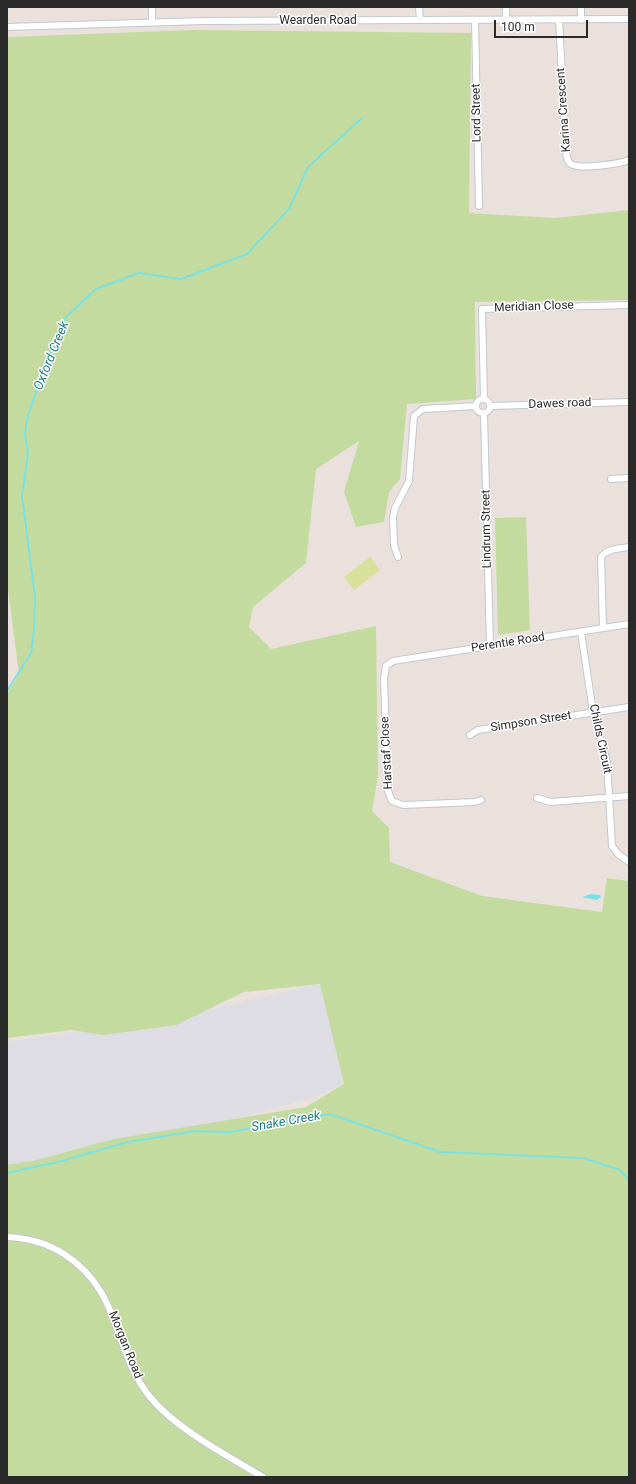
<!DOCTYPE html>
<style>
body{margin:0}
#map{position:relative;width:636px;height:1484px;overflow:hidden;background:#eae1dd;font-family:Roboto,sans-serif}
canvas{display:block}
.frame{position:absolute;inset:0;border:8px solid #2a2a2a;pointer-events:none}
.scale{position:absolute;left:494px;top:20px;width:94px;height:18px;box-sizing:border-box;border:2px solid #2a2a2a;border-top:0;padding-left:5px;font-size:12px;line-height:14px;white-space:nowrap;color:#2a2a2a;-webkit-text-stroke:3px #fff;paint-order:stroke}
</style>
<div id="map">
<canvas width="636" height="1484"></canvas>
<div class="frame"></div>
<div class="scale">100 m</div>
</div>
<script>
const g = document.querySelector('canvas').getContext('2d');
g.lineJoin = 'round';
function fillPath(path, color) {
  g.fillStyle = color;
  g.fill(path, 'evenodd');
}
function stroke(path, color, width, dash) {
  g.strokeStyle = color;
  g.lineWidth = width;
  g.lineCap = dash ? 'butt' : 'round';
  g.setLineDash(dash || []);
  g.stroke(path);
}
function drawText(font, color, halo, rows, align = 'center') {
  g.font = font + ' Roboto,sans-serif';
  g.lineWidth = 3;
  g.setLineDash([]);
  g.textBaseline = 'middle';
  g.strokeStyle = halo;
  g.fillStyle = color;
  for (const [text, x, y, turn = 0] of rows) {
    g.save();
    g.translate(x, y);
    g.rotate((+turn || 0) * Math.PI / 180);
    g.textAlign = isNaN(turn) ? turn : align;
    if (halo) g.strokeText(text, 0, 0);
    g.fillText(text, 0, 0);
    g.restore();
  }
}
const industrial = new Path2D(`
 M322,983L329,1004L343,1084L316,1097L142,1143L7,1174V1042L178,1017Z`);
const green = new Path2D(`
 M193,30L471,33L469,213L555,218L629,210V300L475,302L476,399L407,404L400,479L389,492L384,522L356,527L344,492L359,441L316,469L306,563L253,607L249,627L271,649L376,626L378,776L372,811L389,828L390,862L482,896L602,912L607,878L629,881V1477H7V1165L33,1161L114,1139L306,1107L344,1084L320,984L244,992L176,1025L103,1035L72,1030L7,1038V694L19,674L7,582V37Z
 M526,517L530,630L498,635L495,518Z`);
const pitch = new Path2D(`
 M370,557L380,570L354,590L344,577Z`);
const water = new Path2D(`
 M591,894L600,895L601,897L597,900L582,897Z`);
const stream = new Path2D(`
 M7,691L31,653L34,630L35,597L22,496L28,453L25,434L27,419L41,377L66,317L96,289L139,273L181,279L247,254L289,209L308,167L361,119
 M7,1173L58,1162L128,1142L195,1131L229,1132L330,1114L440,1152L583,1158L620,1170L629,1180`);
const street = new Path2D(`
 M152,7V22
 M419,7L420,20
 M506,7V20
 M581,7V20
 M475,20L479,206
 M559,20L566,149C566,155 567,163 573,165C583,169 620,164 629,160
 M7,27L204,21L629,19
 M476 406a7 7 0 1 1 14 0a7 7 0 1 1-14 0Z
 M484,399L482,309L629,305
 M491,406L629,402
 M484,414L490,645
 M611,479L629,478
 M398,557L394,545L393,517L395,508L409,481L414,416L423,409L476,406
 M603,628L601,557C608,548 619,549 629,547
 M581,632L593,712L607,762L612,846L618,854L629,862
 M470,735L478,730L629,707
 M537,798L551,802L629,796
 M481,800L475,802L403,805L392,801L388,791L384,679L386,666L393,661L629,624
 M7,1237C28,1238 47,1243 64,1254C123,1292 112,1350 150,1397C176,1429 228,1456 263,1477`);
const streetNames = [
 ["Wearden Road",318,21],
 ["Karina Crescent",564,110,-94],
 ["Lord Street",477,113,-91],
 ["Meridian Close",534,307,-2],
 ["Dawes road",560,404,-2],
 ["Lindrum Street",487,529,-91],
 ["Perentie Road",508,643,-9],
 ["Simpson Street",531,722,-9],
 ["Childs Circuit",600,739,78],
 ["Harstaf Close",387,753,-93],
 ["Morgan Road",125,1345,68]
];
const waterNames = [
 ["Oxford Creek",52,356,-68],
 ["Snake Creek",286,1122,-10]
];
fillPath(industrial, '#dddde3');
fillPath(green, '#c4db9f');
fillPath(pitch, '#d7e19c');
fillPath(water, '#7be1e0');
stroke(stream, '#7be1e0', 2);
stroke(street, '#c1c8cf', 8);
stroke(street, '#fff', 6);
drawText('12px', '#2a2a2a', '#fff', streetNames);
drawText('italic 13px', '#1b7e86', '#fff', waterNames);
</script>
